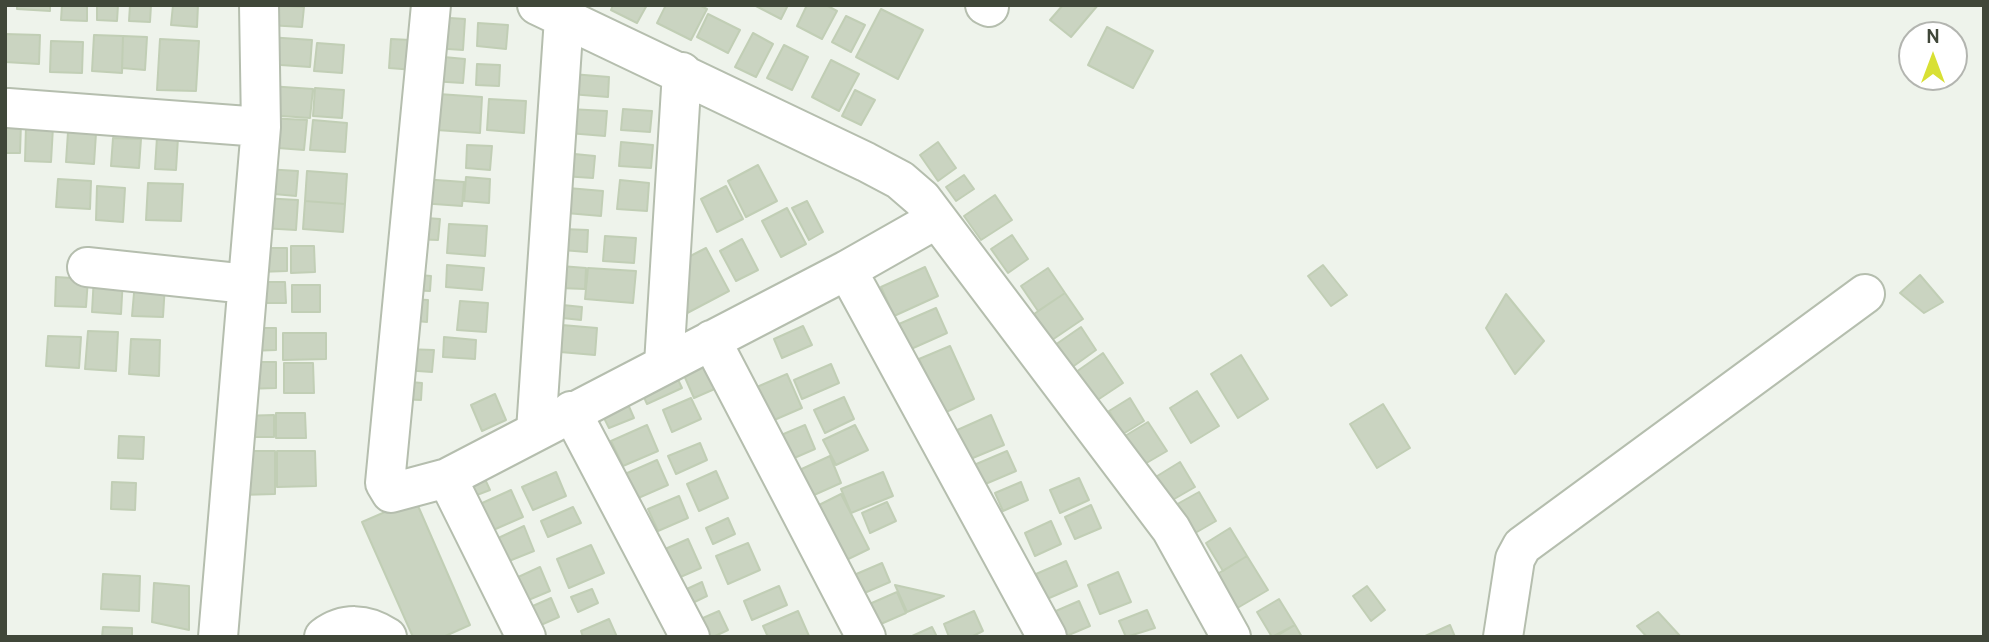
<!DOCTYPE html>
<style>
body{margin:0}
#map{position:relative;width:1989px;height:642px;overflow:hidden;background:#eef3eb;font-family:Cabin,sans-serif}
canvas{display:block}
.frame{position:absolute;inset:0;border:7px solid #404739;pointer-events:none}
.north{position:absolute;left:1898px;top:21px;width:70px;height:70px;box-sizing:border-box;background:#fff;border:2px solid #b3b5b0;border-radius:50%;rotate:0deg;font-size:19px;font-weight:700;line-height:28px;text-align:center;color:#404739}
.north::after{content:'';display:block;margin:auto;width:24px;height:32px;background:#d8e034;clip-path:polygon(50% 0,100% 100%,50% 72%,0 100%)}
</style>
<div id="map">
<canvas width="1989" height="642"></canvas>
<div class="frame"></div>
<div class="north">N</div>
</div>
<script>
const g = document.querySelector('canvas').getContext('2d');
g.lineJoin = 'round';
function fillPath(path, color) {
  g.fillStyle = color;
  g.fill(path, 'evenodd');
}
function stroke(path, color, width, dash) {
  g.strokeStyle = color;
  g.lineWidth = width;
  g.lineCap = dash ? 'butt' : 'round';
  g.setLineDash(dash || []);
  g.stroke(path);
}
const building = new Path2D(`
 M17,5H50V11L17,9Z
 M62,5H87V21L61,20Z
 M97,5H118L117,21L97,20Z
 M130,5H151L150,22L129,21Z
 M173,5H198L197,27L171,25Z
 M269,5L304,7L302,27L268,25Z
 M613,5H647L637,23L611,10Z
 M666,5H699L707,9L691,40L657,23Z
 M754,5H788L781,19Z
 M807,5H826L837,11L822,39L797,26Z
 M1063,5H1098L1071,37L1050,20Z
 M881,9L923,30L898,79L856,57Z
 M708,14L740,30L728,53L697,37Z
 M846,16L865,25L851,52L832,42Z
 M435,17L465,19L463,50L433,48Z
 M478,23L508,25L506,49L477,46Z
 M1107,27L1153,51L1133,88L1088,65Z
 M753,33L773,44L756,77L735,67Z
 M5,34L40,35L39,64L5,62Z
 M94,35L123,36L122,73L92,71Z
 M123,36L147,37L145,70L122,68Z
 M268,37L312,40L310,67L266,64Z
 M160,39L199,41L196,91L157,90Z
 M391,39L430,41L428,71L389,68Z
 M51,41L83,42L82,73L50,72Z
 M317,43L344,45L342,73L314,71Z
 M784,45L808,57L792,90L767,78Z
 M433,56L465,59L463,83L431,81Z
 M831,60L859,74L839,111L812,97Z
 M477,64L500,65L499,86L476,85Z
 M572,74L609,77L608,97L570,94Z
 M269,86L313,89L310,118L267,115Z
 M315,88L344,90L342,118L313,116Z
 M855,90L875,100L861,125L842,116Z
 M424,93L482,97L480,133L422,129Z
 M489,99L526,101L524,133L487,130Z
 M569,109L607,111L605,136L568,133Z
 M623,109L652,111L650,132L621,130Z
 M267,118L307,120L304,150L265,147Z
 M313,120L347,123L345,152L310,150Z
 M5,122L21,123L20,153H5Z
 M26,126L53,127L51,162L25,161Z
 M68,132L96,133L94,164L66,162Z
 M157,137L178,138L176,170L155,169Z
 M113,138L141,139L139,168L111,166Z
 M621,142L653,145L651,168L619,166Z
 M938,142L956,168L938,181L920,155Z
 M467,145L492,146L490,170L466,168Z
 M564,153L595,156L593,178L562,176Z
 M758,165L777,201L746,217L728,181Z
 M264,169L298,171L296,196L263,193Z
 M307,171L347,174L345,204L305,201Z
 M964,175L974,189L956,201L946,187Z
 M466,177L490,179L489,203L464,201Z
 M58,179L91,181L90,209L56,207Z
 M422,179L464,182L462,206L420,203Z
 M620,180L649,183L647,211L617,209Z
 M148,183L183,184L181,221L146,220Z
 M97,186L125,188L123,222L96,220Z
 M726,186L743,219L717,232L701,199Z
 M568,188L603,191L601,216L566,213Z
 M995,195L1012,220L981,240L964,216Z
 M262,198L298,200L296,230L261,228Z
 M305,201L345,204L343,232L303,229Z
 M807,201L823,232L809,240L792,208Z
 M787,208L806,244L781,257L762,221Z
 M413,217L440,219L438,240L411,239Z
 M449,224L487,226L485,256L447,253Z
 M563,229L588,230L587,252L562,250Z
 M1012,235L1028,259L1008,273L991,249Z
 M605,236L636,238L634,263L603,261Z
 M742,239L758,270L736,281L720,251Z
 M291,246H314L315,272L291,273Z
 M257,248H287V271L257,272Z
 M706,248L729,291L674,320L673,265Z
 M447,265L484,268L482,290L446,287Z
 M1323,265L1347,295L1331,306L1308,276Z
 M561,266L586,268L585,289L559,288Z
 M925,267L938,296L894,316L881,287Z
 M588,268L636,271L633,303L585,299Z
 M1048,268L1065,293L1038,311L1021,286Z
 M409,274L431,276L430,291L408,290Z
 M1920,275L1943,302L1924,313L1900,293Z
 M94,276L123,278L121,314L92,312Z
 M56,277L88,279L86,307L55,306Z
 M135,282L165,284L163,317L132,316Z
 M255,282H285L286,303H255Z
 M292,285H320V312H292Z
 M1065,293L1083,319L1052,340L1034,314Z
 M1506,294L1544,341L1515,374L1486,328Z
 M409,299L428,300L427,322L407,320Z
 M460,301L488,303L486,332L457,330Z
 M563,305L582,307L581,320L562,318Z
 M936,308L947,333L911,349L899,324Z
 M562,325L597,328L595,355L560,352Z
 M803,326L812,345L782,358L774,339Z
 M1081,327L1096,350L1071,368L1055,345Z
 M247,328H276V350L248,351Z
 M88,331L118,332L116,371L85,369Z
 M283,333H326V359L283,360Z
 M48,336L81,337L79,368L46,366Z
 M444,337L476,340L475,359L443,357Z
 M131,339L160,340L159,376L129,374Z
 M950,346L974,399L944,413L919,359Z
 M404,349L434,350L432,372L403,370Z
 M1103,353L1123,383L1096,401L1076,372Z
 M1241,355L1268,399L1238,418L1211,374Z
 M716,360L726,384L694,398L683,373Z
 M243,362H276V388L243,389Z
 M284,363H313L314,393H284Z
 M831,364L839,383L802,399L794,380Z
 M673,369L682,388L647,404L638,384Z
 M787,374L802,408L758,427L743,393Z
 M398,381L422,383L421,400L396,399Z
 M1197,391L1219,426L1191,443L1170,408Z
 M623,393L634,418L609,428L597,404Z
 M495,394L506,420L482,431L471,405Z
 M844,397L854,419L825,433L814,410Z
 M691,398L701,419L672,432L663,410Z
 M1130,398L1144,421L1123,434L1109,411Z
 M1383,404L1410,448L1377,468L1350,424Z
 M276,413H305L306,438H276Z
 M274,415V437H240V416Z
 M991,415L1004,445L968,460L955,431Z
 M1148,422L1167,451L1143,465L1125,436Z
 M647,425L658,451L623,466L611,441Z
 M805,425L815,449L785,462L774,438Z
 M855,425L868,450L836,465L823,440Z
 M119,436L144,437L143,459L118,458Z
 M700,443L707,460L676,474L668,456Z
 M239,451H275V494L240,495Z
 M277,451H315L316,486L277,487Z
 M1007,451L1016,471L983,485L974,465Z
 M830,456L841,483L805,499L793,473Z
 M657,460L668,485L636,499L625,474Z
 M1180,462L1195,487L1169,502L1154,478Z
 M716,471L728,498L699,511L687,484Z
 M556,472L566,496L533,510L522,487Z
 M883,472L893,496L851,513L841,489Z
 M484,477L490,490L469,498L463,485Z
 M1079,478L1089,500L1060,513L1050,490Z
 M112,482L136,483L135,510L111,509Z
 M1021,482L1028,500L1003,511L995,493Z
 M511,490L523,517L491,531L480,504Z
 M1199,492L1216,521L1190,536L1172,507Z
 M841,494L869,549L834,566L807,511Z
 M679,496L688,518L658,531L648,509Z
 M415,499L470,625L443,637H413L362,522Z
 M887,502L896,521L870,533L862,513Z
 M1091,505L1101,528L1075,539L1065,517Z
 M573,507L581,523L548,537L541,521Z
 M728,518L735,534L713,544L706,528Z
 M1051,521L1061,544L1035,556L1025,533Z
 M524,526L534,551L504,563L494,540Z
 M1230,528L1247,556L1223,571L1206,543Z
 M688,539L701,568L669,582L656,553Z
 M748,543L760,570L728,584L716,556Z
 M591,545L604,573L569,588L557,559Z
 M1247,556L1268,590L1234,610L1214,576Z
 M1066,561L1077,586L1047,599L1036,574Z
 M882,563L890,582L855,597L847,578Z
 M540,567L550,591L526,601L516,578Z
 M1118,572L1131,602L1100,614L1088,585Z
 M103,574L140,576L139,611L101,609Z
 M702,582L707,596L682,608L676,594Z
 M154,583L189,586V630L152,622Z
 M895,585L944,596L907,612Z
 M779,586L787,605L752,620L744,601Z
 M1367,586L1385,610L1371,621L1353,596Z
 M592,589L598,603L578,612L571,597Z
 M897,592L906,613L867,630L858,609Z
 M551,598L559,617L534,628L526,609Z
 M1279,599L1295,625L1272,637L1257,612Z
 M1079,601L1090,626L1064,637L1042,617Z
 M1147,610L1155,628L1126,637L1119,621Z
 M719,611L728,630L713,637H703L696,621Z
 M798,611L809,636L768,637L763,626Z
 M974,611L983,631L971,637H949L944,624Z
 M1658,612L1681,637H1647L1637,626Z
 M609,619L617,637H583L581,631Z
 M1295,625L1302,637H1275Z
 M1450,625L1455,637H1423Z
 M103,627L132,628V637H102Z
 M932,627L937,637H910Z`);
const minor = new Path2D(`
 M431,5L385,483L391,493L447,478L847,270L935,220
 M537,5L866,162L900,180L922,199L1171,529L1231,637
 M985,5L989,7
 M8,108L261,127
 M87,267L247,284
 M847,270L1047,637
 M711,340L866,637
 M664,364L682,72
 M571,411L690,637
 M536,431L564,18
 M447,478L526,637
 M218,637L261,127L259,5
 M324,637C344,622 366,623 387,637
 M1503,637L1515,559L1522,546L1865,294`);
fillPath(building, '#cad4c1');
stroke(building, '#c1ceb5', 2);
stroke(minor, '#b5beae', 42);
stroke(minor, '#fff', 38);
</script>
